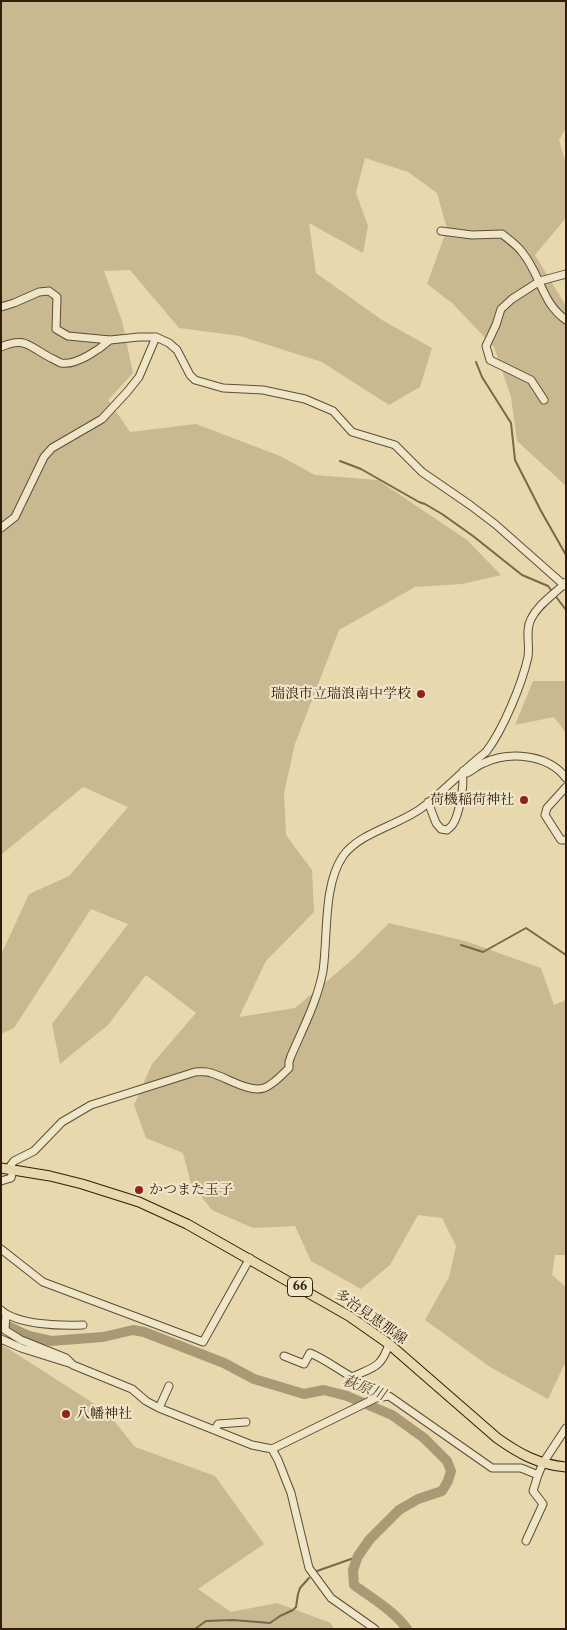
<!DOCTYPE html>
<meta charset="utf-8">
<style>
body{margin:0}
#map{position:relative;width:567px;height:1630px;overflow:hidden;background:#e7d9ad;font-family:"Libre Caslon Text",serif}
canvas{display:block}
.frame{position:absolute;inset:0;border:2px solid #331d08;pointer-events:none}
</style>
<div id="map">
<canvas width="567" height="1630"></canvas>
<div class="frame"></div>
</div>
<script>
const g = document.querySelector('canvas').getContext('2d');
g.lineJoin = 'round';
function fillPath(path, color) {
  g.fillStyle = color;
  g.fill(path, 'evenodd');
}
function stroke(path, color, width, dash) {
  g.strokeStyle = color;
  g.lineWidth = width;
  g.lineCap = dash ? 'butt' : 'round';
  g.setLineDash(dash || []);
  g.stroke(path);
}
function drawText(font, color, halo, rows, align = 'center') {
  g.font = font + ' "Libre Caslon Text","Noto Serif JP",serif';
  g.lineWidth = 4.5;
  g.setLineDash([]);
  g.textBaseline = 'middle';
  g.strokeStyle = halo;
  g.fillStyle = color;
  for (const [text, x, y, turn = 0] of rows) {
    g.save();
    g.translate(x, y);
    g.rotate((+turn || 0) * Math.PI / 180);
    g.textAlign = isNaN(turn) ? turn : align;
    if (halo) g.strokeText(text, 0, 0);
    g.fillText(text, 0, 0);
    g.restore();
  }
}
const green = new Path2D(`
 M1,1H566V128L559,140L566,164L565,219L535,255L566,306V486L517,441L511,397L494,347L452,303L427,284L447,229L437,193L408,172L365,158L356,193L368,226L363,253L309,223L316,273L382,320L432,348L420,387L389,405L322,362L240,336L179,328L130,270L104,271L122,321L133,373L108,400L130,432L196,424L280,456L315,475L378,480L467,540L501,575L462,584L415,587L339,630L295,744L284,793L286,835L312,870L314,912L266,961L239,1017L295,1008L353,959L389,923L465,941L541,968L554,1005L566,1000V1255H555L552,1275L566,1287V1361L548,1399L490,1367L425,1320L449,1277L456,1246L442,1218L418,1215L390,1265L361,1289L311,1261L295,1226L253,1228L212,1210L191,1184L183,1153L146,1138L134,1105L152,1064L196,1013L146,975L108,1025L60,1064L52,1024L128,924L91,909L14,1028L1,1034V955L29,894L69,876L128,807L83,787L1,855Z
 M533,681H566V733L554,717L515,725Z
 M1,1344L107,1412L135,1447L215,1476L264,1544L198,1589L231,1612L277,1603L331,1623L334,1629H1Z`);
const stream = new Path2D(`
 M476,362L482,377L511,423L515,460L541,511L566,555
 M340,461L361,469L419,502L425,504L442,514L473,536L522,575L548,586L566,610
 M461,945L483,952L526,928L566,955
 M317,1571L354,1558L357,1560
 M195,1629L206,1621L233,1620L270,1623L280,1616L293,1610L296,1607L298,1594L300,1588L309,1578`);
const river = new Path2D(`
 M1,1323L29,1336L51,1341L103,1337L133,1330L144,1332L224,1363L254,1379L304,1394L324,1390L347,1396L392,1415L424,1438L447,1461L451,1471L448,1481L442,1491L418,1499L399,1510L370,1539L358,1556L353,1570L354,1585C372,1598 394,1611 407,1629`);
const minor = new Path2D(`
 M441,231L472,235L502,234C508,239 517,245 522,252C541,275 541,302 566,320
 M1,307L14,303L39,292L49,291L57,297L56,329L68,336L110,340L139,337H156L169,343L177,350L190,375L195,380L223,388L263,390L305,399L333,411L352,432L395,445L422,472L470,505L495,524L565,586
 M1,347C26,336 29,347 51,358C54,359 58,362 61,363C76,366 100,349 110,340
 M544,400L531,380L490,360L486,346L496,325L501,309L512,299L540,281L566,274
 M1,528L15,517L44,457L52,448L102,419L127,392L139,377L156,337
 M463,771L467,773C473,770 478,765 484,763C509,751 548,754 566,778
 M566,787L547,808L545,815L561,840H566
 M428,802L436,823L441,829L447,830C448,829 452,826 453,824C459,815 465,783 462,773
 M9,1169L11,1165L14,1161L34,1151L62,1122L91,1105L195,1072C201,1072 206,1071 211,1073C226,1077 249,1093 264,1088C273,1085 282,1075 289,1068V1062L291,1056C303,1028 317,1002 323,971C328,936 323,885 343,856C360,832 400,825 423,807C445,790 464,769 486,752C503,730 522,684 528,657C530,644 525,630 531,619C538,604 555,594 566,582
 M1,1181L11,1178L13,1170
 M1,1249L43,1282L203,1342L250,1258
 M1,1310C18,1325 61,1326 83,1325
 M6,1314L5,1330L21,1340L66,1358L73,1365L132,1389L146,1401L159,1408L252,1445L272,1449L376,1398L389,1396L492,1468H521L538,1475L543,1463L566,1428
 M1,1339L21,1348L72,1364
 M284,1356L304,1364L310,1353C325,1359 337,1369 352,1377C374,1367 381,1368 389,1344
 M159,1408L169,1386
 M215,1430L218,1424L246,1422
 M272,1449L278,1460L291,1493L309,1568L331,1598L375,1629
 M526,1541L543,1504L533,1491L538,1475`);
const major = new Path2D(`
 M1,1168L50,1176L82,1184L139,1202L187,1224L349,1316L389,1344L497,1438C518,1453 539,1465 566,1467`);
const markers = [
 [421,694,5,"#8f2418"],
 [524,800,5,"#8f2418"],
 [139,1190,5,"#8f2418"],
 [66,1414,5,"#8f2418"]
];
const shields = [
 [300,1287,25]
];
const shieldNames = [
 ["66",300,1287]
];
const poiNames = [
 ["瑞浪市立瑞浪南中学校",411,694],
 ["荷機稲荷神社",514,800],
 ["かつまた玉子",149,1190,"left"],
 ["八幡神社",76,1414,"left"]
];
const streetNames = [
 ["多治見恵那線",371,1317,35]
];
const waterNames = [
 ["萩原川",364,1388,21]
];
fillPath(green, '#c8b991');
stroke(stream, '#7a6749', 2);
stroke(river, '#aa9975', 10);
stroke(minor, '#604c31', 9);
stroke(major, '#331d08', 11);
stroke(minor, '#efe6ca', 7);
stroke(major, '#e7d9ad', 9);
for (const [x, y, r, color] of markers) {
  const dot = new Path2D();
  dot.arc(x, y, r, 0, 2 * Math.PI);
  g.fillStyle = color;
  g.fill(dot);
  stroke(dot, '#efe6ca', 2);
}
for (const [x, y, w] of shields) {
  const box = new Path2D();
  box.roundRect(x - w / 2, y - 9.5, w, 19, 4);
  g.fillStyle = '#efe6ca';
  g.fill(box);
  stroke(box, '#331d08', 1);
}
drawText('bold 12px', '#331d08', null, shieldNames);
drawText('14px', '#331d08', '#efe6ca', poiNames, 'right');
drawText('14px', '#331d08', '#efe6ca', streetNames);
drawText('italic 15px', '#5d482e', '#efe6ca', waterNames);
</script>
